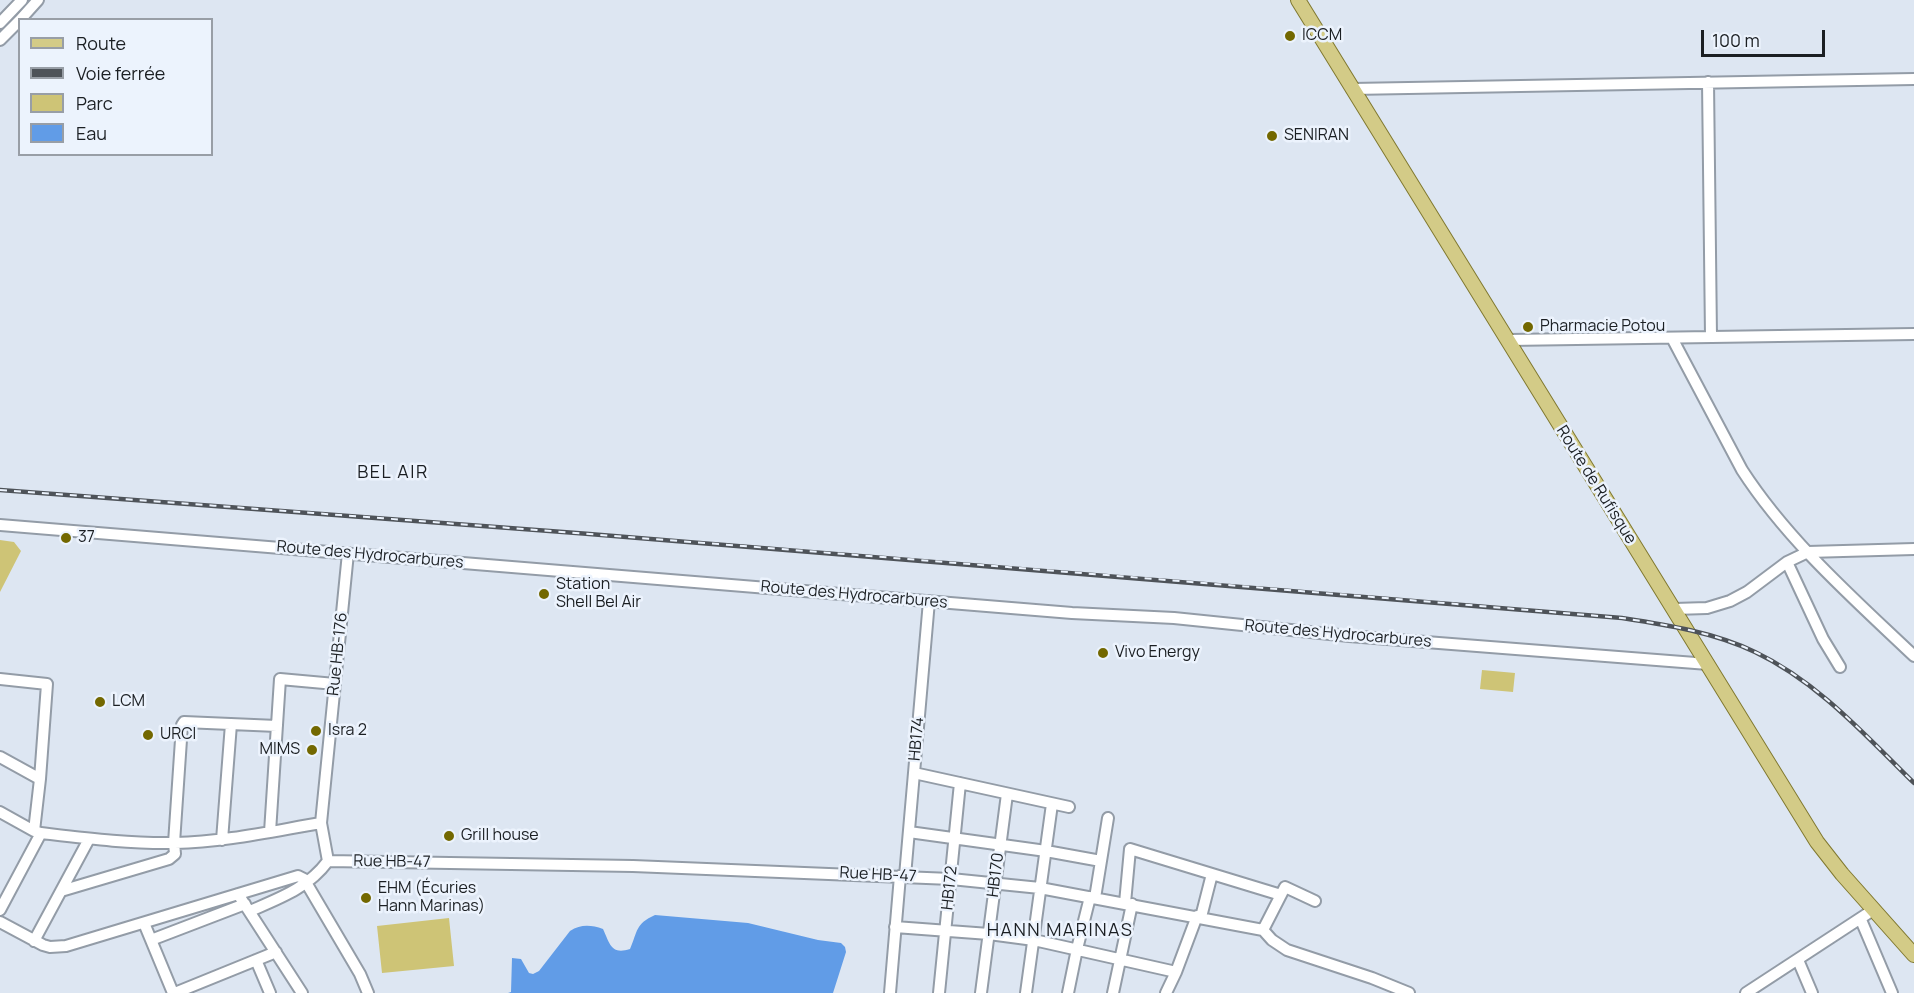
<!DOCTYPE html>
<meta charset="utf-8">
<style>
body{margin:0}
#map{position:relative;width:1914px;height:993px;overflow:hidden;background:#dde6f2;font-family:Manrope,sans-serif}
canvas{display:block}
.legend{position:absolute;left:18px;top:18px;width:195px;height:138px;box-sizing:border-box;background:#ecf3fd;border:2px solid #989ea6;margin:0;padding:8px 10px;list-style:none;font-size:18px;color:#1b1f23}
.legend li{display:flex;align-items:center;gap:12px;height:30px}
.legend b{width:30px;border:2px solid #989ea6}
.scale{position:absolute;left:1701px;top:30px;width:124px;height:27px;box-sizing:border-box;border:3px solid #1b1f23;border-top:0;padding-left:8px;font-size:18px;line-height:21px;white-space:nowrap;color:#1b1f23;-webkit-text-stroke:4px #ecf3fd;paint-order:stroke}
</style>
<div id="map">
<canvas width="1914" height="993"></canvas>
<ul class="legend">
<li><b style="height:8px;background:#d3cb87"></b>Route</li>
<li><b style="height:8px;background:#4e5359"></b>Voie ferrée</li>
<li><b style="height:16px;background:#cec476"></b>Parc</li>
<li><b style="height:16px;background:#619ce7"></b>Eau</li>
</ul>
<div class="scale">100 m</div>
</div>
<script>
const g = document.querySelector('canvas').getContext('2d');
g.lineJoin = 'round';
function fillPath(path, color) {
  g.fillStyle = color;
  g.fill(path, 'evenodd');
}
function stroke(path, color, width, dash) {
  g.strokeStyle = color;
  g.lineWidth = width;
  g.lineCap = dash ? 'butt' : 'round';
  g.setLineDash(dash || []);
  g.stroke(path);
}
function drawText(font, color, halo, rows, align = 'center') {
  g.font = font + ' Manrope,sans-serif';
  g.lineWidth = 5;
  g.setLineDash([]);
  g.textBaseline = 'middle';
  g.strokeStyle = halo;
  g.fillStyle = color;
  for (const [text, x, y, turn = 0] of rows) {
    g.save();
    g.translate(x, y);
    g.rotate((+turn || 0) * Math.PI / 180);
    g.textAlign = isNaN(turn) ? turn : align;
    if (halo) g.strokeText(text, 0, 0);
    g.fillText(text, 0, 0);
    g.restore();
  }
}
const green = new Path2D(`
 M0,540L14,542L21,551L0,592Z
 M1482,670L1515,673L1513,692L1480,689Z
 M449,918L454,966L382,973L377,926Z`);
const water = new Path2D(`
 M655,915L748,923L818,940L841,943L845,947L846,952L833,993H508L511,992L512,958L521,959L529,973L533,974L539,971L570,931C581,924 591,925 603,929C610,944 611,955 630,949C638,931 635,924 655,915Z`);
const minor = new Path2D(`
 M20,20L38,0
 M0,23L22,0
 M0,40L20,20
 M1708,82L1711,337
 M1352,89L1914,79
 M1672,338L1742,470C1788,541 1853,598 1914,656
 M1509,340L1914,334
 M0,525L1072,613L1174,618L1349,636L1708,664
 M1787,562L1823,639L1840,667
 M1674,609L1707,608L1730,601L1747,592L1787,562L1808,552L1914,549
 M0,679L47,684L40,779L34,831
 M0,757L40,779
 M914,773L1069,807
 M0,812L34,831L41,833C84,838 131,844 175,843C224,842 273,831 321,823
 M270,832L280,679L335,684
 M909,832L1046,851L1101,861
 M222,840L231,724
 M328,861L633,866L951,879L1040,888L1263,930L1272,940L1287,950L1372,978L1409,993
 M328,861L321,823L348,553
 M905,876L929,601
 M61,891L169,859L175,854L174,843L182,725L184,722L277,726
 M238,894L302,993
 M1095,898L1108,818
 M1125,903L1130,849L1281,895
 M0,910L41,833
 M250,911C280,898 308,888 328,861
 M1201,917L1212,874
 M1861,920L1892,993
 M0,922L43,945L50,947L66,946L298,876L304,879L360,974L368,993
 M144,923L173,993
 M895,927L989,934L1034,940L1176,972
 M1263,930L1285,887L1315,901
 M151,940L245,904
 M34,941L89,839
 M256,960L270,993
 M1798,960L1812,993
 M175,993L276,952
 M890,993L900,876
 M939,993L960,783
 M981,993L1007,794
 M1026,993L1052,804
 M1068,993L1077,949L1090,897
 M1113,993L1132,904
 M1166,993L1176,972L1197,916
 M1746,993L1873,910`);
const major = new Path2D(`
 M1298,0L1817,842L1842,874L1914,955`);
const rail = new Path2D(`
 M0,490C541,529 1081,572 1622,618C1667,625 1713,632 1755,652C1818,682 1865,735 1914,783`);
const markers = [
 [1290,36,6,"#736800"],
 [1272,136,6,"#736800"],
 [1528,327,6,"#736800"],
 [66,538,6,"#736800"],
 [544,594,6,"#736800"],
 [1103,653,6,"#736800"],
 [100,702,6,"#736800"],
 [316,731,6,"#736800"],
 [148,735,6,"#736800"],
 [312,750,6,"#736800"],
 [449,836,6,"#736800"],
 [366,898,6,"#736800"]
];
const poiNames = [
 ["ICCM",1302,36],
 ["SENIRAN",1284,136],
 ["Pharmacie Potou",1540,327],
 ["37",78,538],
 ["Station",556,585],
 ["Shell Bel Air",556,603],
 ["Vivo Energy",1115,653],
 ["LCM",112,702],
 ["Isra 2",328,731],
 ["URCI",160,735],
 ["MIMS",300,750,"right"],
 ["Grill house",461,836],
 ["EHM (Écuries",378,889],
 ["Hann Marinas)",378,907]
];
const streetNames = [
 ["Route de Rufisque",1596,485,58],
 ["Route des Hydrocarbures",370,555,5],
 ["Route des Hydrocarbures",854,595,5],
 ["Route des Hydrocarbures",1338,634,5],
 ["Rue HB-176",338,654,-84],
 ["HB174",917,739,-85],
 ["Rue HB-47",392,862,1],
 ["Rue HB-47",878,875,3],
 ["HB170",996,875,-83],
 ["HB172",950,888,-84]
];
const neighbourhoodNames = [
 ["BEL AIR",393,473],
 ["HANN MARINAS",1060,931]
];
fillPath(green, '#cec476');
fillPath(water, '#619ce7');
stroke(minor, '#939ca7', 14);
stroke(major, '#807930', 16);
stroke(minor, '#fff', 10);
stroke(major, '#d3cb87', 14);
stroke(rail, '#4e5359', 4.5);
stroke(rail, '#ecf3fd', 2, [7]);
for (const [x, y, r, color] of markers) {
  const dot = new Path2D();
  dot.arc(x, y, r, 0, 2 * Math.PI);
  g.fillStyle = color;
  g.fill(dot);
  stroke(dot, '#ecf3fd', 2);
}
drawText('16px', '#1b1f23', '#ecf3fd', poiNames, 'left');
drawText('16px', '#1b1f23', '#ecf3fd', streetNames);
g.letterSpacing = '1.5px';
drawText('18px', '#1b1f23', '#ecf3fd', neighbourhoodNames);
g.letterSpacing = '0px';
</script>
